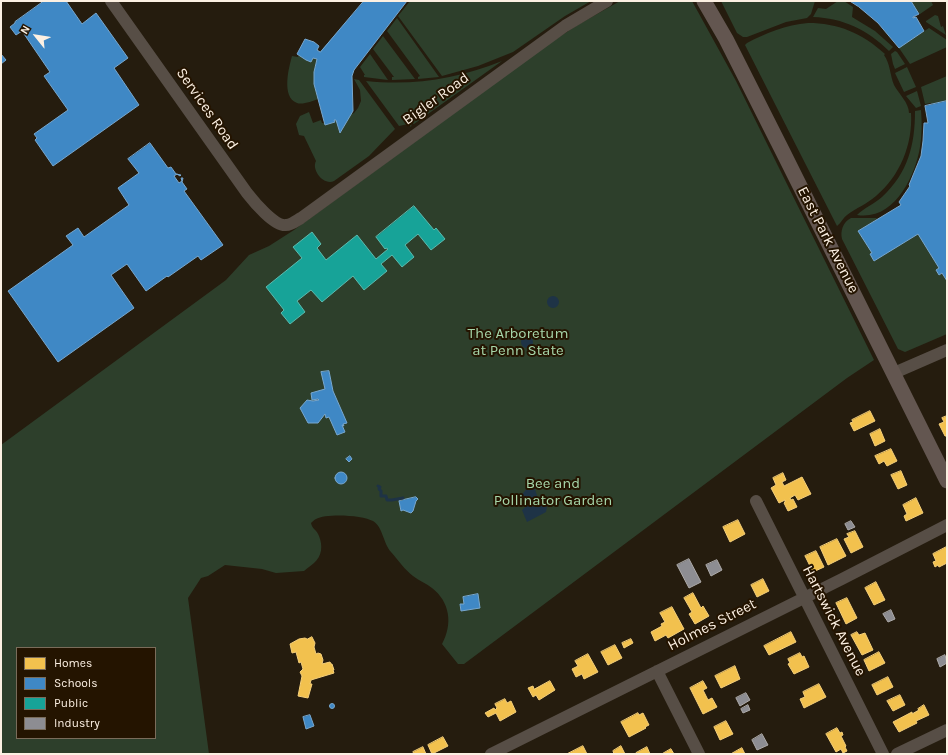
<!DOCTYPE html>
<style>
body{margin:0}
#map{position:relative;width:948px;height:755px;overflow:hidden;background:#251c0e;font-family:Karla,sans-serif}
canvas{display:block}
.frame{position:absolute;inset:0;border:2px solid #fcf0e2;pointer-events:none}
.legend{position:absolute;left:16px;top:647px;width:140px;height:92px;box-sizing:border-box;background:#241400;border:1px solid #7a6c5a;margin:0;padding:5px 7px;list-style:none;font-size:12px;color:#fcf0e2}
.legend li{display:flex;align-items:center;gap:8px;height:20px}
.legend b{width:20px;border:1px solid #7a6c5a}
.north{position:absolute;left:16px;top:16px;width:40px;height:40px;-webkit-text-stroke:3px #241400;paint-order:stroke;rotate:300deg;font-size:11px;font-weight:700;line-height:16px;text-align:center;color:#fcf0e2}
.north::after{content:'';display:block;margin:auto;width:14px;height:18px;background:#fcf0e2;clip-path:polygon(50% 0,100% 100%,50% 72%,0 100%)}
</style>
<div id="map">
<canvas width="948" height="755"></canvas>
<div class="frame"></div>
<ul class="legend">
<li><b style="height:11px;background:#f2c14e"></b>Homes</li>
<li><b style="height:11px;background:#3f88c5"></b>Schools</li>
<li><b style="height:11px;background:#17a398"></b>Public</li>
<li><b style="height:11px;background:#8d8d92"></b>Industry</li>
</ul>
<div class="north">N</div>
</div>
<script>
const g = document.querySelector('canvas').getContext('2d');
g.lineJoin = 'round';
function fillPath(path, color) {
  g.fillStyle = color;
  g.fill(path, 'evenodd');
}
function stroke(path, color, width, dash) {
  g.strokeStyle = color;
  g.lineWidth = width;
  g.lineCap = dash ? 'butt' : 'round';
  g.setLineDash(dash || []);
  g.stroke(path);
}
function drawText(font, color, halo, rows, align = 'center') {
  g.font = font + ' Karla,sans-serif';
  g.lineWidth = 4;
  g.setLineDash([]);
  g.textBaseline = 'middle';
  g.strokeStyle = halo;
  g.fillStyle = color;
  for (const [text, x, y, turn = 0] of rows) {
    g.save();
    g.translate(x, y);
    g.rotate((+turn || 0) * Math.PI / 180);
    g.textAlign = isNaN(turn) ? turn : align;
    if (halo) g.strokeText(text, 0, 0);
    g.fillText(text, 0, 0);
    g.restore();
  }
}
const green = new Path2D(`
 M410,1H591L565,16L513,52L478,66L442,76L398,16Z
 M620,1H692L736,81L874,360L847,378L464,664H458L442,644C453,624 450,602 432,588C426,583 419,581 413,576C405,570 398,560 391,552C383,543 383,527 373,521C363,515 326,513 316,519C314,520 313,521 311,523C312,529 317,530 319,536C323,546 322,556 314,563C311,566 307,568 304,571L276,573L262,569L225,565L208,576L201,578L188,598L209,754H1V445L226,280L249,255L269,246L294,230L550,43L576,26ZM17,648H155V738H17Z
 M721,1H815L811,14L807,18L786,22L747,37H743L737,33Z
 M838,1H844L853,7L852,17L875,31L893,47L889,51C868,30 843,18 813,17L818,8L826,9Z
 M911,1H931L933,5L920,14Z
 M935,15L938,16L941,27L943,26L946,35L926,22V21Z
 M397,18L439,77L418,79V77L420,76L387,31Z
 M808,23C838,23 862,33 885,54L884,55C890,63 890,75 894,85C899,94 909,103 909,113H911C913,144 900,176 876,196C867,204 856,208 847,215C843,218 841,223 837,226L745,45L747,43C766,33 786,25 808,23Z
 M929,28L947,40V47L910,64L899,48Z
 M383,36L415,79L392,80V77H394L373,49Z
 M895,51L897,52L905,64L895,69L893,64L891,54Z
 M370,54L388,80L364,77V75H365L360,67Z
 M299,55L306,60L311,62L313,58L317,59C312,74 314,85 318,99C312,101 303,105 297,103C281,97 289,67 292,56L298,57Z
 M502,61L414,124L412,123L411,127L408,124L399,126L366,81C413,86 458,79 502,61Z
 M907,67L916,87L904,92L895,73Z
 M947,76V101L931,104V103L925,104L921,87Z
 M354,79L359,80L395,129L369,156L334,181C324,186 311,170 316,161L304,136L299,135L296,124L300,116L309,112L313,123L321,120L322,123H324L325,125L334,122V120H336L340,133L351,114L354,113L358,108L361,101L360,90Z
 M917,91L921,106L916,108L906,96Z
 M921,110C922,122 922,135 920,147C915,177 894,221 857,215C864,208 874,204 882,197C908,173 915,145 915,111Z
 M851,218H876L877,219L858,231L872,253L870,254L874,261L918,234L939,268L936,270L939,275L942,273L947,281V334L905,352L898,349L842,239C840,231 843,222 851,218Z`);
const water = new Path2D(`
 M547 302a6 6 0 1 1 12 0a6 6 0 1 1-12 0Z
 M521 342a6 6 0 1 1 12 0a6 6 0 1 1-12 0Z
 M532,486L535,489L538,499L547,507L546,512L527,522L522,510L530,503L528,500L520,497L528,487Z`);
const homes = new Path2D(`
 M870,411L875,421L854,431L850,423L853,422L852,420Z
 M947,416V436H945L939,424L944,422L942,418Z
 M880,429L885,441L875,446L870,434Z
 M891,449L897,461L887,466L884,461L879,464L875,456Z
 M901,471L907,485L898,489L891,475Z
 M783,473L786,480L782,482L784,486L802,477L811,494L798,500L795,495L790,498L791,500L793,499L797,507L788,511L784,503L785,502V500L779,503L771,488L776,485L773,478Z
 M916,498L923,513L906,521L904,516L907,514L903,505Z
 M738,520L745,534L730,542L723,527Z
 M855,531L863,547L851,553L844,539L849,537L847,534Z
 M837,539L846,556L828,565L820,547Z
 M946,547H947V563L939,567L938,565L935,567L933,562L936,561L933,554Z
 M816,551L824,567L813,572L805,556Z
 M763,579L769,591L757,597L751,585Z
 M876,582L885,600L874,605L865,588Z
 M693,593L701,608L703,606L709,616L695,624L689,614L692,612L684,598Z
 M847,598L857,618L846,624L836,603Z
 M672,607L684,629L668,638L666,635L655,641L651,632L662,626L661,624L665,622L660,613Z
 M791,632L796,642L769,655L764,646Z
 M857,632L859,635L865,633L873,650L862,655L851,635Z
 M312,637L315,643L314,647L316,654L318,653L321,654L323,660L322,664L330,662L331,664H332L334,670H333L334,673L311,680L310,684H312L308,698L298,696L302,676L300,672L303,669L301,662L299,663L296,652L292,653L290,644L299,639L305,638L307,639Z
 M631,639L633,643L624,648L622,643Z
 M615,645L622,658L608,665L601,652Z
 M879,652L885,663L869,671L864,660Z
 M800,653L802,657L804,656L809,667L794,674L788,664L790,663L788,659Z
 M588,654L598,672L584,679L582,674L576,677L572,669L578,666L575,661Z
 M735,666L740,679L721,688L715,676Z
 M888,677L893,687L877,695L872,685Z
 M550,681L555,690L539,700L536,695L533,697L528,688L533,686L534,689Z
 M703,681L707,688L703,690L708,700L712,698L717,707L703,714L690,688Z
 M819,684L826,697L804,708L800,699L805,697L803,692Z
 M900,695L905,705L893,711L887,701Z
 M505,699L507,703L511,701L516,712L500,721L496,713L488,717L485,713L494,708L495,710L497,708L495,704Z
 M924,705L929,715L916,721L917,723L899,732L893,722L912,712V714L919,710L918,709Z
 M638,713L639,715L643,713L649,725L645,727L646,728L629,737L621,722Z
 M726,721L733,734L720,740L714,727Z
 M837,728L840,733L842,732L843,735L841,736L846,746L845,747L847,751L843,753L841,749L836,752L826,734Z
 M443,737L448,746L432,754L428,745Z
 M583,746L587,754H567Z
 M621,746L625,754H614L613,751Z
 M423,747L426,754H414L413,752Z
 M647,747L650,754H636V753Z
 M742,748L745,754H731Z
 M671,749L674,754H662Z`);
const schools = new Path2D(`
 M44,1H66L82,24L96,13L128,58L114,68L139,105L53,166L35,140L37,138L34,134L68,110L44,76L50,72L22,31L16,35L10,27L15,23V22Z
 M364,1H407L354,70L352,76L353,111L340,133L336,120H334L335,122L325,125L314,84V72L317,59L313,58L311,62L306,60L297,54L305,39L314,42L319,46L317,50L320,52Z
 M850,1H911L919,14L913,17V18L916,17L924,31L899,48L878,23L859,7Z
 M1,54L6,60L1,64Z
 M947,101V281L942,273L939,275L936,270L939,268L918,234L874,261L870,254L872,253L858,231L901,205L899,202L910,186L909,185L921,156L923,141L924,123H928L925,106Z
 M150,143L168,168L171,167L176,174L181,175L180,176L177,174L174,176L179,183L182,181L181,178H183L182,182L187,189L184,191L223,245L201,260L198,256L168,277L167,276L146,291L127,264L111,275L134,308L58,362L8,291L73,245L66,236L78,228L84,237L129,205L118,188L139,173L128,159Z
 M329,371L333,391L347,423L343,424L344,426L342,425L345,432L337,435L329,417L326,418L325,414L318,423H308L300,408L307,400L313,401L319,400L318,399L312,400L311,393L325,389L321,372Z
 M350,456L352,459L349,462L346,459Z
 M335 478a6 6 0 1 1 12 0a6 6 0 1 1-12 0Z
 M416,497L418,499L416,501L413,511L411,513L403,510L401,511L399,501Z
 M478,594L480,608L461,611L460,604H464L463,597Z
 M329.5 706a2.5 2.5 0 1 1 5 0a2.5 2.5 0 1 1-5 0Z
 M310,715L314,726L306,729L303,717Z`);
const public = new Path2D(`
 M414,206L434,230L436,228L445,239L431,250L418,234L405,245L414,257L402,267L392,255L381,264L387,271L364,290L353,276L322,302L311,290L297,301L305,312L290,324L281,313L284,310L266,287L302,258L293,247L312,232L321,244L317,248L326,260L357,235L376,259L388,249L386,248L385,249L376,237Z`);
const industry = new Path2D(`
 M851,521L855,527L848,530L845,524Z
 M689,559L701,582L689,588L677,565Z
 M717,560L722,570L711,576L706,565Z
 M891,610L895,619L888,622L883,614Z
 M945,655L947,663L940,667L937,659Z
 M746,693L750,700L740,706L736,698Z
 M748,705L750,710L743,713L741,709Z
 M762,734L768,745L757,750L752,740Z`);
const stream = new Path2D(`
 M378,486L380,487L379,489L381,491V496H386L387,500H392L403,498`);
const minor = new Path2D(`
 M111,1L247,193C254,202 275,227 286,225C291,225 296,221 301,218L565,26L607,1
 M894,373L947,350
 M756,501L883,754
 M657,671L699,754
 M491,754L842,579L947,525
 M897,754L947,730`);
const major = new Path2D(`
 M704,1L726,39L783,152L947,481`);
const streetNames = [
 ["Bigler Road",436,99,-36],
 ["Services Road",207,109,55],
 ["East Park Avenue",828,240,63],
 ["Hartswick Avenue",834,621,63],
 ["Holmes Street",712,625,-27]
];
const parkNames = [
 ["The Arboretum",518,334],
 ["at Penn State",518,351],
 ["Bee and",553,484],
 ["Pollinator Garden",553,501]
];
fillPath(green, '#2d3f2b');
fillPath(water, '#1e3346');
fillPath(homes, '#f2c14e');
stroke(homes, '#f5cf7a', 1);
fillPath(schools, '#3f88c5');
stroke(schools, '#78a7ce', 1);
fillPath(public, '#17a398');
stroke(public, '#5cbaae', 1);
fillPath(industry, '#8d8d92');
stroke(industry, '#aeabaa', 1);
stroke(stream, '#1e3346', 3);
stroke(minor, '#574e46', 12);
stroke(major, '#635650', 15);
drawText('15px', '#fcf0e2', '#241400', streetNames);
drawText('15px', '#a7d7aa', '#241400', parkNames);
</script>
